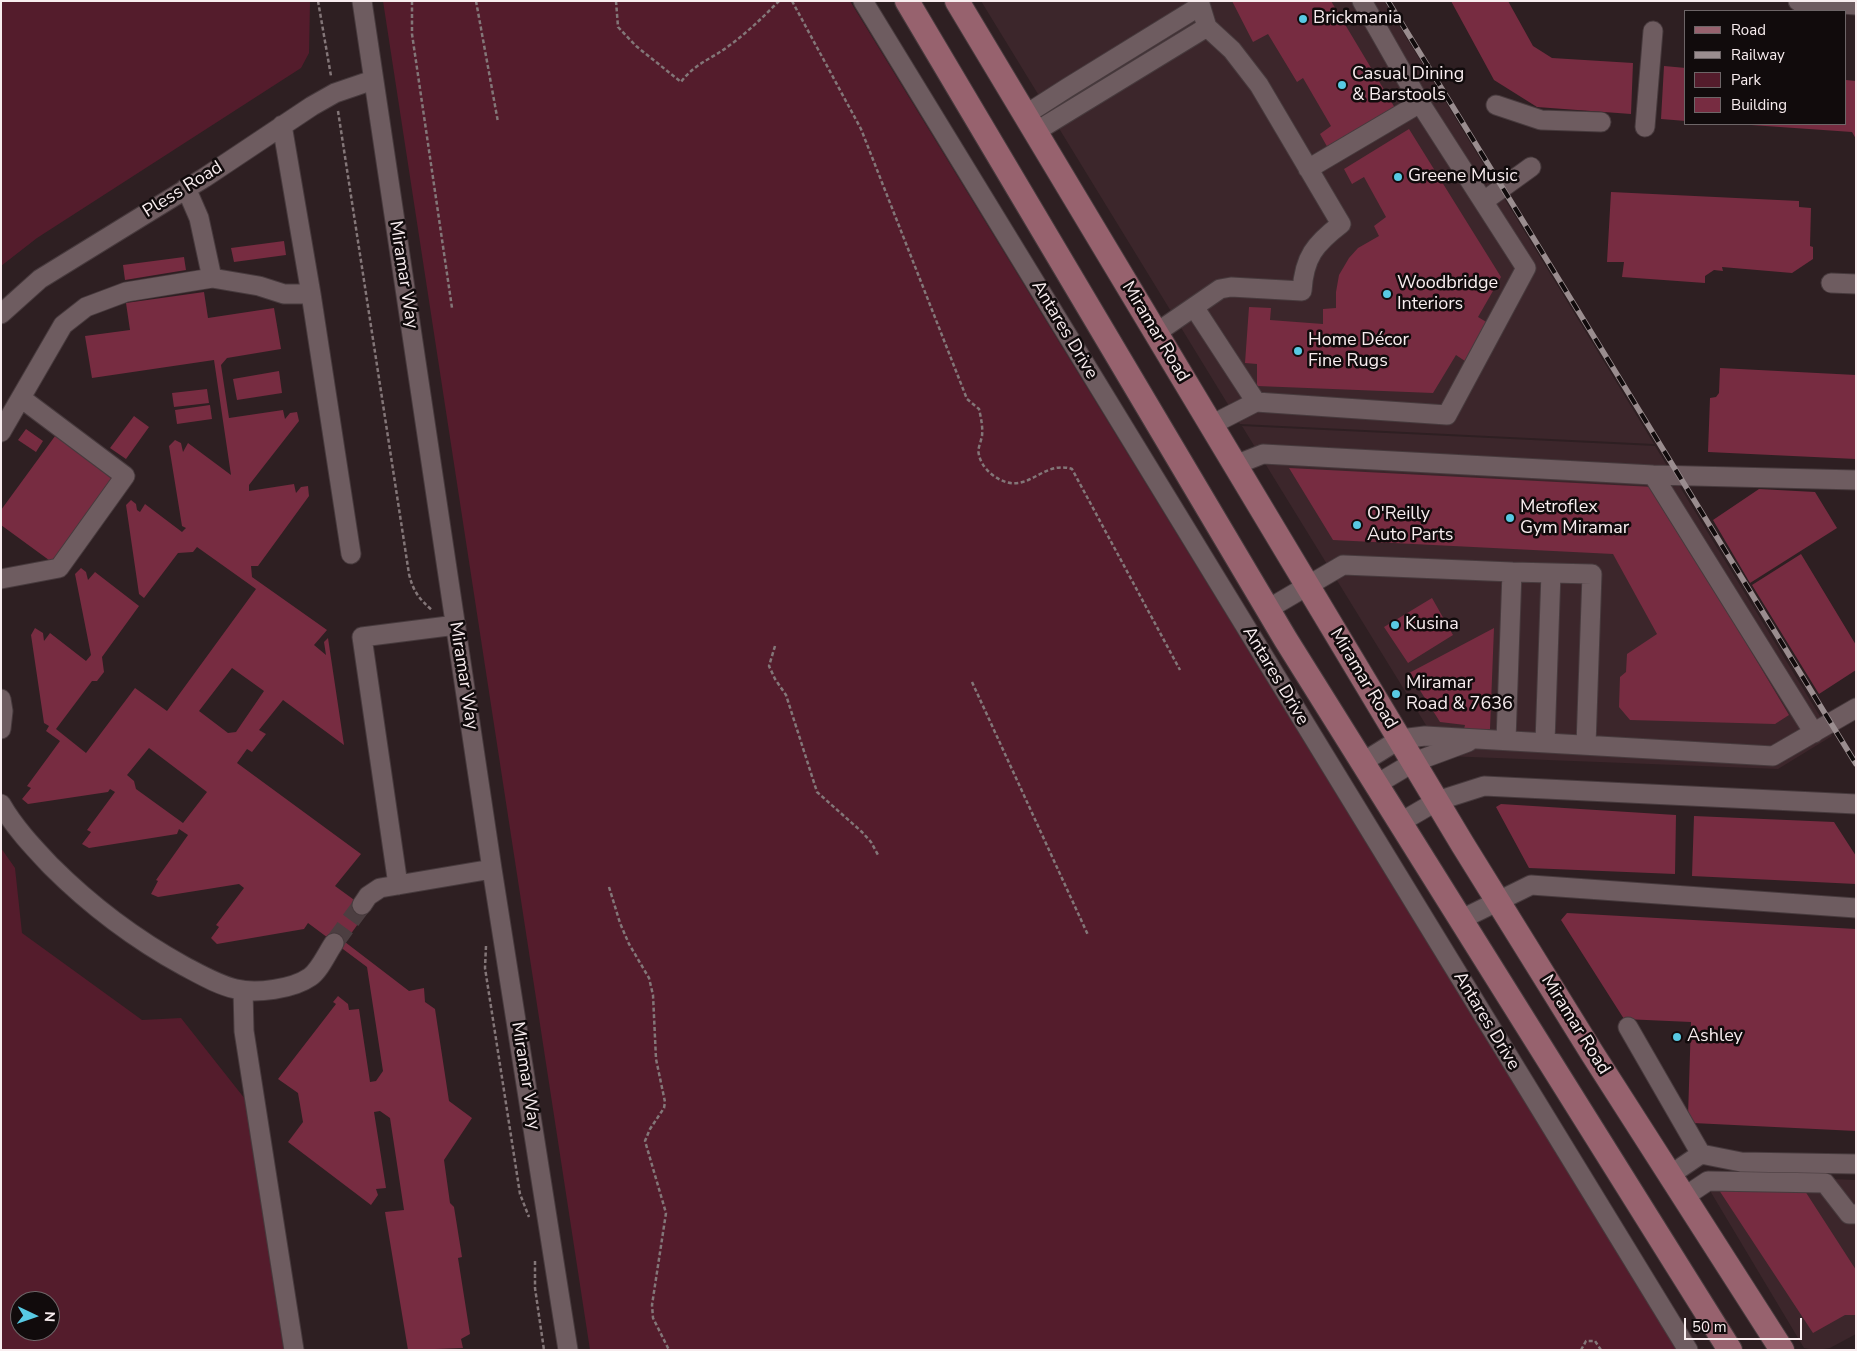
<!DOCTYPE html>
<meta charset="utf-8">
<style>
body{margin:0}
#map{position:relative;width:1857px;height:1351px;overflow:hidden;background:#2e1f22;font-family:"Nunito Sans",sans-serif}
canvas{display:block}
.frame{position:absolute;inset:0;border:2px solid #f8edef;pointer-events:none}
.legend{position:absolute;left:1684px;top:10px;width:162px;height:115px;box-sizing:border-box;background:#110b0c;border:1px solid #6d6567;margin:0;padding:6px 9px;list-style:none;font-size:15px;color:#f8edef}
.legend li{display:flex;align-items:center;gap:10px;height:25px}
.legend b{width:25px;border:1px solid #6d6567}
.north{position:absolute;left:10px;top:1291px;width:50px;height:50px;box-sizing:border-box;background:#110b0c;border:1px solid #6d6567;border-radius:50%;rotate:93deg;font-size:14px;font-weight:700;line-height:20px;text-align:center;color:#f8edef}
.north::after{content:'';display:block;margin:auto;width:18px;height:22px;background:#58c9e3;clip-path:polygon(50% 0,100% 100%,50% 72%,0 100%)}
.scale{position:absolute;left:1684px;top:1318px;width:118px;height:22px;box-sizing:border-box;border:2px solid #f8edef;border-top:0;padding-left:6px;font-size:15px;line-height:18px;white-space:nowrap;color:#f8edef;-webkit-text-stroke:4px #110b0c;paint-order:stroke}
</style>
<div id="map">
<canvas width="1857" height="1351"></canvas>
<div class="frame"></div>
<ul class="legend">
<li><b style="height:6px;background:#97626e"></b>Road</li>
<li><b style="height:6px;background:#9a8d8f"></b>Railway</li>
<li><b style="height:14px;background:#541c2c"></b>Park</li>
<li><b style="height:14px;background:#772c41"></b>Building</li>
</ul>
<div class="north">N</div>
<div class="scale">50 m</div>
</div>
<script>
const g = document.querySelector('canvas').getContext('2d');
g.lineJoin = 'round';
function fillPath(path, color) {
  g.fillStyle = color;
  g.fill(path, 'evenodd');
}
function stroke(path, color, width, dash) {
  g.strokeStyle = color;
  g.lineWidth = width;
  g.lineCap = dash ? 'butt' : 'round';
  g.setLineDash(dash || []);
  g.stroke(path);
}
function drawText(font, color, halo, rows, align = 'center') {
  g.font = font + ' "Nunito Sans",sans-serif';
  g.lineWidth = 5;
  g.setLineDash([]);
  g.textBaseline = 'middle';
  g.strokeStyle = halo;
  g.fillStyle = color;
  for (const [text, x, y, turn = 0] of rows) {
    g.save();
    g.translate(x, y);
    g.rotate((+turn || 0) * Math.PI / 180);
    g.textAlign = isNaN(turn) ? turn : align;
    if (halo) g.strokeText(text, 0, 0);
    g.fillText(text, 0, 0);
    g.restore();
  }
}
const built = new Path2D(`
 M981,1H1384L1654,444L1240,424Z
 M1242,426L1655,446L1832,736L1778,769L1445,756Z
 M1700,1174L1856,1180V1334L1830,1348L1817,1350L1804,1348Z`);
const green = new Path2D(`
 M1,1H310L309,53L301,68L37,238L1,266Z
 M383,1H850L1677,1350H590Z
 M1,848L15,868L22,933L142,1020L181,1018L245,1099L284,1350H1ZM20,1301H50V1331H20Z`);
const building = new Path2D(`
 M1232,1H1331L1395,108L1329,150L1320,134L1331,126L1303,78L1297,82L1268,34L1253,42Z
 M1451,1H1508L1533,46L1552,58L1633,63L1631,114L1537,107L1494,80Z
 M1664,66L1686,68V121L1661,119Z
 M1846,80L1856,81V139L1852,132L1751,125L1846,124Z
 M1409,129L1501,277L1478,317L1488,323L1465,361L1456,355L1433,393L1257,386V364L1245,363L1249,307L1271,308L1270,320L1323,324V309L1336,308V292L1339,275L1349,258L1358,248L1379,236L1374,226L1386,217L1364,177L1352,184L1344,169Z
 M1611,192L1799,201V207L1811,208L1810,246L1813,247V259L1792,273L1722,267L1723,271L1714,270L1705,276V283L1622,277L1624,262H1607Z
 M284,241L286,255L234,262L231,248Z
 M184,257L186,270L125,280L123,265Z
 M204,292L208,318L274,308L281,349L227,358L221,365L229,418L283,410L285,419L290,413L297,412L299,421L249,485V491L294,484L296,493L301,487L308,486L309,496L258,566H251L252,577L327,630L314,645L326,655L324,642L328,638L344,745L283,700L259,730L266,734L252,752L247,749L237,763L361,854L335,886L368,910L345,942L409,991L424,988L425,1002L435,1009L449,1101L472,1118L444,1160L450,1203L454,1207L462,1257L458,1258L470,1334L461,1339L463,1348L408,1350L385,1212L404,1210L390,1118L380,1111L374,1112L386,1188L376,1189L378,1195L371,1205L288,1142L303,1122L298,1093L278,1079L336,1004L333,1002L338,996L348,1004L349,1010L359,1009L370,1082L376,1081L383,1071L367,967L308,923L304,929L217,944L211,938L219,927L216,925L244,888L239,884L158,897L151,894L158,881L156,880L188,835L179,829L177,834L89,848L82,844L91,832L87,830L115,792L110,789L108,792L28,804L22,799L31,788L27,786L60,741L46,731L49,726L44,723L31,635L35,628L43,633L44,641L50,633L86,661L91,655L75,574L81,568L86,572L88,580L95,572L139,606L102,657L104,672L97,681H92L56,729L86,753L135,688L167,711L256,589L197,547L193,552L178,553L144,598L139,594L126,505L131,500L136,504L137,510L140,512L145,504L182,532L186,528L182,526L169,446L175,440L181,443L183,452L188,443L231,475L214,360L92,378L85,336L130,330L126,303ZM232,668L264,691L236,732L228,733L199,711ZM149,748L207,792L183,823L136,789L134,781L127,775Z
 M1720,368L1856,375V459L1708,452L1710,398L1716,397L1719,393Z
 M279,371L282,393L237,400L233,379Z
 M207,389L209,403L174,407L172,393Z
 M210,405L212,419L177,424L175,410Z
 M134,416L149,427L126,459L110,448Z
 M26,429L43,441L36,452L18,440Z
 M58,432L117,476L53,563L1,525V510Z
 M1289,468L1653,487L1789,715L1775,724L1630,720L1619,707L1620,677L1626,672L1627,654L1657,634L1613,554L1333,540Z
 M1759,489L1815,492L1837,528L1750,583L1713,520Z
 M1801,554L1856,645V670L1819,694L1752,585Z
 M1432,598L1453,635L1408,663L1384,627Z
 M1494,628L1490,729H1464L1465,725L1440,722L1409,673Z
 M1501,804L1676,815L1675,874L1529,868L1496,807Z
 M1694,816L1834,822L1856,856V884L1692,876Z
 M1567,913L1856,929V1131L1693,1123L1688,1116L1691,1022L1624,1019L1561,920Z
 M1717,1187L1805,1191L1856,1270V1315H1845L1813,1333Z`);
const minorTunnel = new Path2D(`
 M334,943L362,905`);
const path = new Path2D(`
 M318,1L331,76
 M412,1V34L452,308
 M476,1L498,122
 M616,1L618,27L636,46L681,82C695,63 712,59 730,45C748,32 763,17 779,1
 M792,1L861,129L967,399L979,409C981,418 983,427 982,436C981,442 977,449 979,455C981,464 987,471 994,476C1027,499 1041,459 1072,469L1180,670
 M338,111L409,574C413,591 419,599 433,611
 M775,646L769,666L775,679L786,695L817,792L862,832L871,842L878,855
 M972,682L1088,935
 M609,887L620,923L629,944L649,978L653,995L656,1059L665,1102L664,1108L650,1129L645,1141L666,1213L652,1305L653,1318L669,1350
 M486,946L485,968L520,1194L529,1217
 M535,1261V1288L544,1350
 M1581,1350L1586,1341H1595L1601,1350`);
const minor = new Path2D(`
 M362,1L492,869L568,1350
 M863,1L1688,1350
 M1798,1L1856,5
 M1496,105L1541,120L1601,122
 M1025,115L1067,88L1200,6
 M282,125L311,294
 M1645,127L1653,31
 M1035,132L1207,27
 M1308,169L1420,103
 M1484,201L1531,167
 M212,278L259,286L284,294H311L351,554
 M1831,283L1856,284
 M1194,307L1256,402L1447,415L1526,268L1420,103L1362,1
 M1,314L40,279L204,178L312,106L335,93L373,80
 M1156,333L1220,289L1231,287L1302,291C1304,257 1315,244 1341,224L1259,85L1232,50L1207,27L1199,1
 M1211,425L1256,402
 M1,432L63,325L86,307L126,292L212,278L199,218L186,188
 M1235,465L1263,454L1653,475L1856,480
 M1653,475L1814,733
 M1,579L59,568L125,476L21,398
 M1268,609L1343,565L1512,572
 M1,699L3,711L1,729
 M1506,740L1512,572L1592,574L1586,745
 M1545,742L1551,573
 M1363,762L1400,739L1425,736L1773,756L1856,708
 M1377,784L1414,762L1468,742
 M1,804C14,827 33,847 51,866C92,907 133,938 184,966C201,975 218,985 236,989C256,994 293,989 310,977C320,970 327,953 334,943
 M1401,822L1437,801L1484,786L1856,804
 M398,885L362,637L456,625
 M362,905L368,896L380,888L492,869
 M1462,919L1531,885L1856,908
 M243,990L244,1031L294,1350
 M1628,1027L1701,1154L1741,1162L1856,1164
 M1670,1175L1701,1154
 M1684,1197L1708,1181L1825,1183L1849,1214H1856`);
const major = new Path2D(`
 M907,1L1286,640L1730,1350
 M957,1L1463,845L1592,1053L1782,1350`);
const rail = new Path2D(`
 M1388,1L1856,764`);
const markers = [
 [1303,19,5,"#58c9e3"],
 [1342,85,5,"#58c9e3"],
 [1398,177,5,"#58c9e3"],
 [1387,294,5,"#58c9e3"],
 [1298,351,5,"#58c9e3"],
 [1510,518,5,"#58c9e3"],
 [1357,525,5,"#58c9e3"],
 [1395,625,5,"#58c9e3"],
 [1396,694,5,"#58c9e3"],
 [1677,1037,5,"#58c9e3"]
];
const poiNames = [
 ["Brickmania",1313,19],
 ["Casual Dining",1352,75],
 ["& Barstools",1352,96],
 ["Greene Music",1408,177],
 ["Woodbridge",1397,284],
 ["Interiors",1397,305],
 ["Home Décor",1308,341],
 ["Fine Rugs",1308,362],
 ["Metroflex",1520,508],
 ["Gym Miramar",1520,529],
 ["O'Reilly",1367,515],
 ["Auto Parts",1367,536],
 ["Kusina",1405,625],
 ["Miramar",1406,684],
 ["Road & 7636",1406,705],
 ["Ashley",1687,1037]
];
const streetNames = [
 ["Pless Road",183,190,-32],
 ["Miramar Way",403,275,81],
 ["Antares Drive",1064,330,59],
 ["Miramar Road",1155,332,59],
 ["Miramar Way",463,676,81],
 ["Antares Drive",1275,676,59],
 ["Miramar Road",1363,679,59],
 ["Antares Drive",1486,1021,59],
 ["Miramar Road",1575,1025,58],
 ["Miramar Way",525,1076,81]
];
fillPath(built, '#3c262b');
fillPath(green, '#541c2c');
fillPath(building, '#772c41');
stroke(minorTunnel, '#4c3e41', 19, [19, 9]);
stroke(minor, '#473a3d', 21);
stroke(major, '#473a3d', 26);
stroke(path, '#837678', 2.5, [4, 2.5]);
stroke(minor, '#6e5c60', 19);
stroke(major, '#97626e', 24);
stroke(rail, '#9a8d8f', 5.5);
stroke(rail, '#110b0c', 4, [11]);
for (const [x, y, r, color] of markers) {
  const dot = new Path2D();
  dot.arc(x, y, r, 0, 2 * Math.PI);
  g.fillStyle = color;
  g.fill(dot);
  stroke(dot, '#110b0c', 2);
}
drawText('18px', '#f8edef', '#110b0c', poiNames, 'left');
drawText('18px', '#f8edef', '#110b0c', streetNames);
</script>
